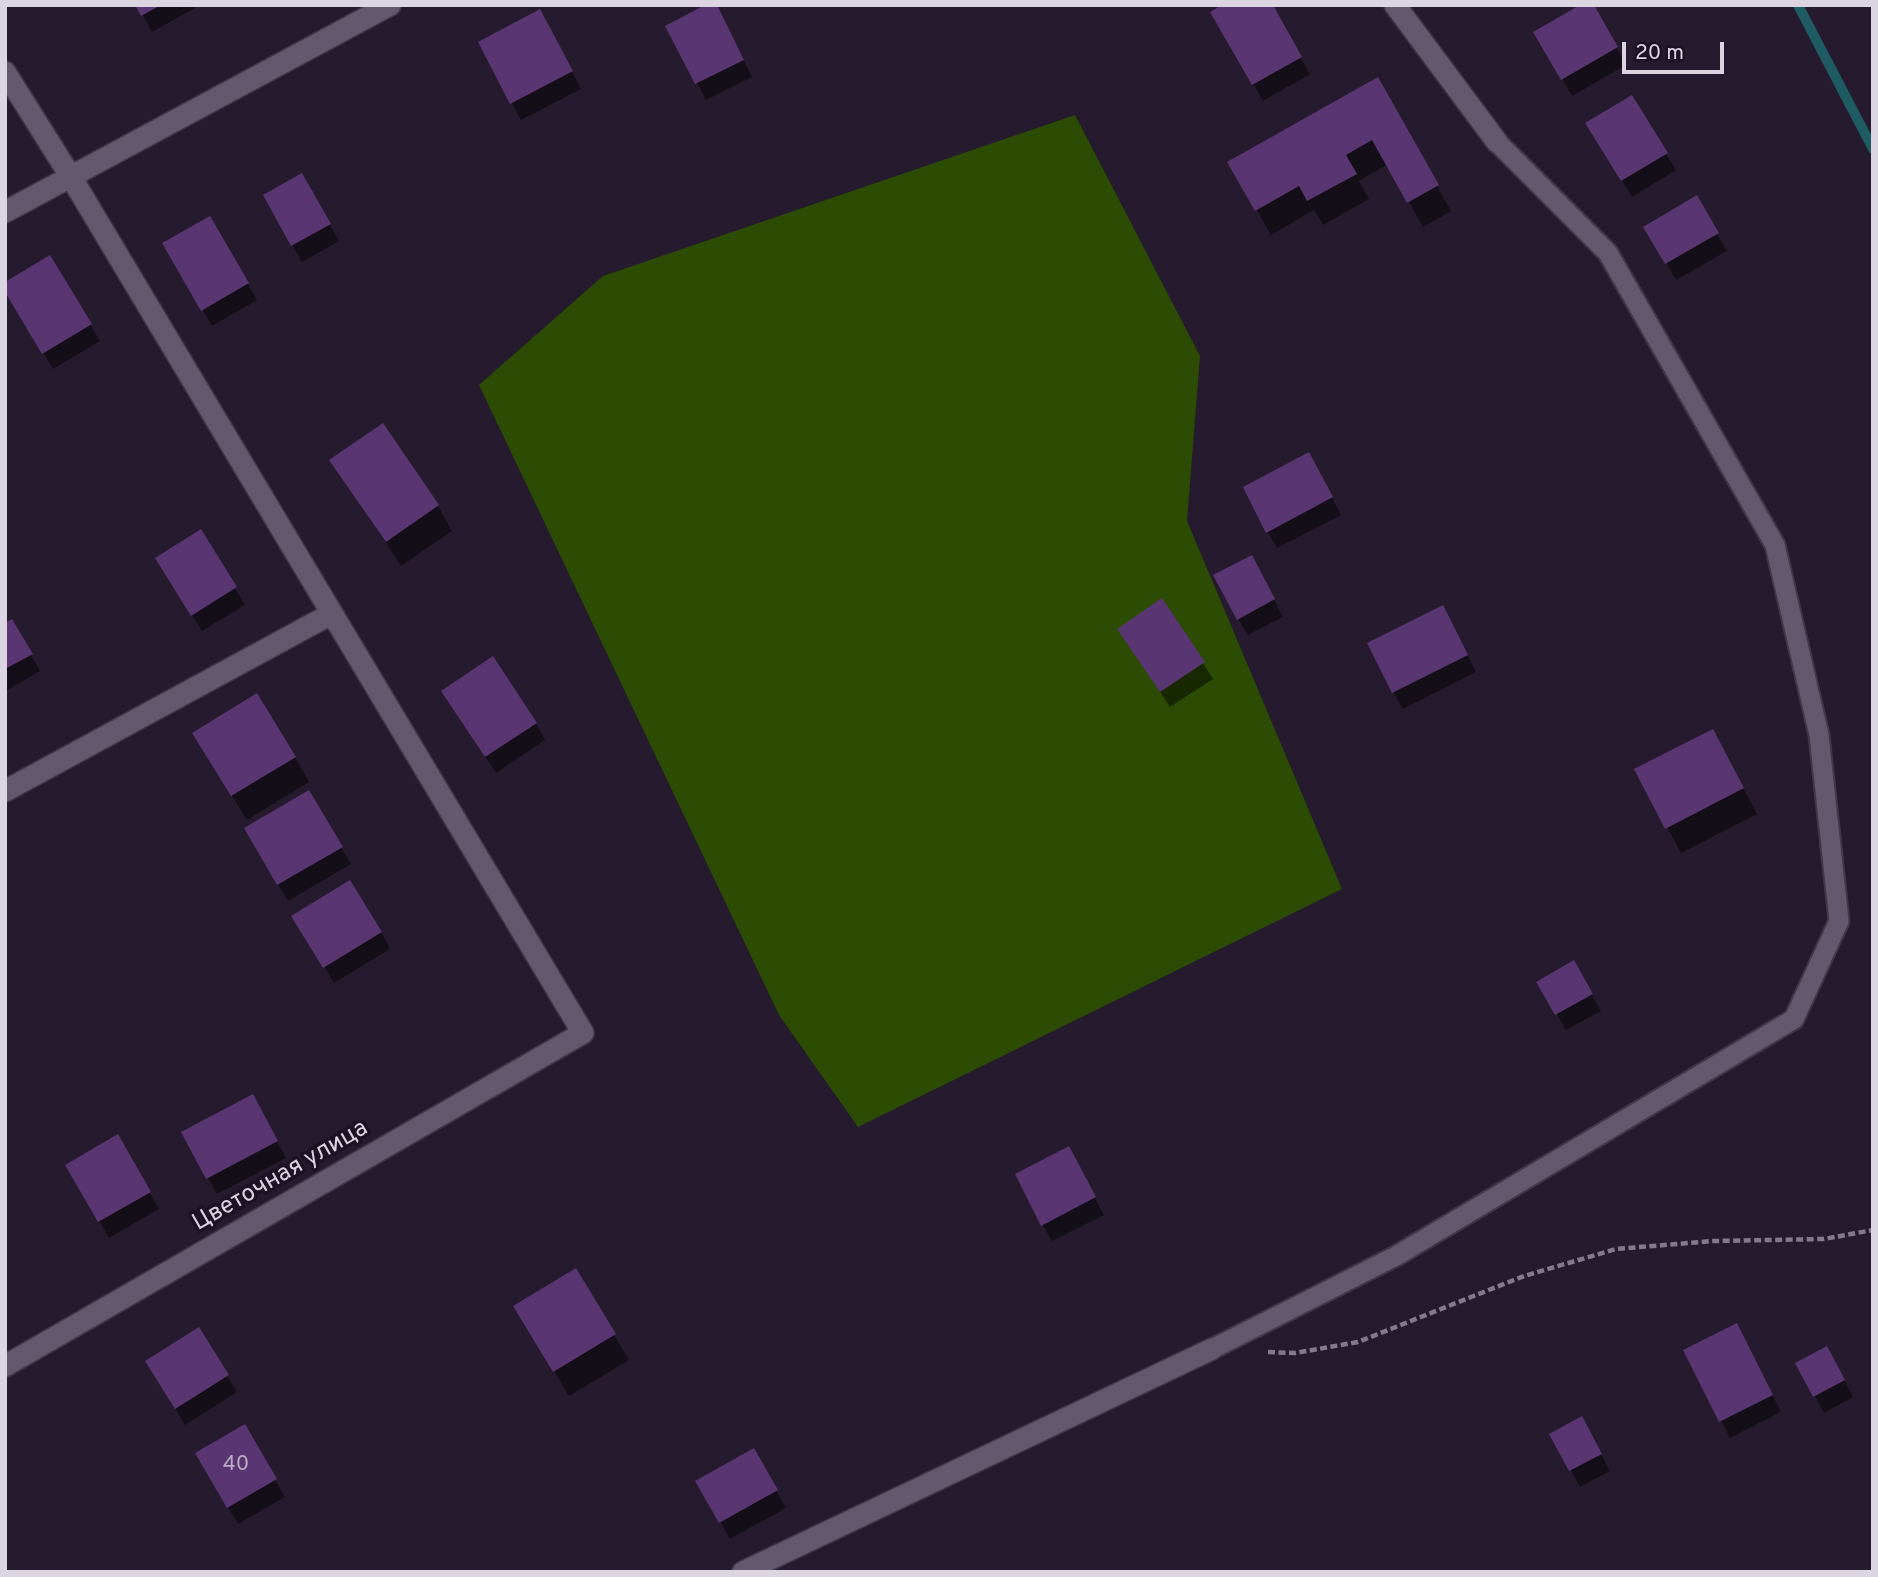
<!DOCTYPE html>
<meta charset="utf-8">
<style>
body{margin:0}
#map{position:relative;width:1878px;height:1577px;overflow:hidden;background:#261b2e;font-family:Overpass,sans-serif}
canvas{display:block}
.frame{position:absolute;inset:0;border:7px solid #dbd4e1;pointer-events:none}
.scale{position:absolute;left:1622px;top:42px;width:102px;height:32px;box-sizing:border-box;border:4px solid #dbd4e1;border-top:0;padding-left:9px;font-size:21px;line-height:24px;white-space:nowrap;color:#dbd4e1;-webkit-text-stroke:5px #1c1224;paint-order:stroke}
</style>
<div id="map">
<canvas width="1878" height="1577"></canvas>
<div class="frame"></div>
<div class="scale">20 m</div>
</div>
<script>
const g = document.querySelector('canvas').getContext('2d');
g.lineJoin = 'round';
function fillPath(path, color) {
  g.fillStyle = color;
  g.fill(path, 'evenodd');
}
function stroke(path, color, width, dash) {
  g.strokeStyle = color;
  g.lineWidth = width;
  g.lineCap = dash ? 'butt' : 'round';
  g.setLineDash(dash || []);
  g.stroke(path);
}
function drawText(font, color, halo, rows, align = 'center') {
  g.font = font + ' Overpass,sans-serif';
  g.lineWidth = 7;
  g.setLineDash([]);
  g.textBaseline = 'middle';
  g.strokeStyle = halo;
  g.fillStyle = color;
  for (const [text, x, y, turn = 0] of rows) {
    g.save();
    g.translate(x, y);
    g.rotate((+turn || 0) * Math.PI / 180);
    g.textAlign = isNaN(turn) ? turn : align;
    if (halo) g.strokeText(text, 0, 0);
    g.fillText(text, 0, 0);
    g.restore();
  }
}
const green = new Path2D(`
 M1075,115L1200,356L1187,521L1342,889L858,1127L779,1015L479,385L603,276Z`);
const shadow = new Path2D(`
 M137,5H194L195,8L152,32Z
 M1271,5L1310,74L1263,101L1213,12Z
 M1592,5L1626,65L1572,96L1536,33Z
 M723,19L752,77L706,100L668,27Z
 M549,28L581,89L521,120L480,43Z
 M1377,79L1451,211L1423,227L1388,164L1359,181L1369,199L1323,225L1314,210L1271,235L1229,162Z
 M1597,140L1666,154L1676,170L1632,197Z
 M302,175L339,241L302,262L265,196Z
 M1696,198L1727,251L1676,280L1646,227Z
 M209,218L257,300L212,326L165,244Z
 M50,257L100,341L53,369L5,289Z
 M332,460L438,506L452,531L401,566Z
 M1318,471L1341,515L1277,548L1268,532Z
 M201,532L245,605L202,631L167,575Z
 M1260,573L1283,617L1248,635L1238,619Z
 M12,621L40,671L6,691L5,625Z
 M1452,624L1476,672L1403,709L1393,692Z
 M1119,629L1203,663L1213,679L1170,707Z
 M453,708L536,724L545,740L496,773Z
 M1726,756L1757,814L1681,853L1637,770Z
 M295,757L309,782L247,820L209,759Z
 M308,793L351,864L288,901L246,829Z
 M294,916L381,932L390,949L334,983Z
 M1573,962L1601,1011L1566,1030L1538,982Z
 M262,1113L286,1158L217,1194L208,1178Z
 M117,1136L159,1209L109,1238L67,1165Z
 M1077,1165L1104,1215L1052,1241L1043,1225Z
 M575,1270L629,1360L569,1396L530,1331Z
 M199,1330L237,1392L185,1425L157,1378Z
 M1746,1342L1781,1412L1730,1438L1686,1351Z
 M1797,1363L1836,1364L1853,1397L1824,1413Z
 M244,1427L285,1497L238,1524L197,1454Z
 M1551,1434L1591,1435L1610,1471L1580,1487Z
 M754,1451L786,1508L730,1539L698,1482Z`);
const stream = new Path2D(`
 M1798,5L1873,149`);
const building = new Path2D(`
 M135,5H161L141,16Z
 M705,5H717L744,60L695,84L665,26Z
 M1222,5H1273L1302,57L1252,85L1210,12Z
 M1580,5H1594L1618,47L1561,80L1533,32Z
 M540,9L573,71L510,104L478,42Z
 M1378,77L1439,185L1407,203L1372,140L1346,155L1357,174L1307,201L1299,186L1255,211L1227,162Z
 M1632,95L1668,153L1621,181L1585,123Z
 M302,173L331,224L291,246L263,195Z
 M1697,195L1719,233L1665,264L1643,227Z
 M210,216L249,283L201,311L162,243Z
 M50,255L92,324L42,354L5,292V282Z
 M383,423L439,505L386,542L329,460Z
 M1309,452L1333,497L1266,533L1243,487Z
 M201,529L237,587L191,616L155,558Z
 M1252,555L1275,599L1237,620L1213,575Z
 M1162,598L1205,662L1160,692L1117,629Z
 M1443,605L1468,655L1392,693L1367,643Z
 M12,619L33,654L5,669V623Z
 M493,656L537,723L485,757L441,691Z
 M257,693L296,757L231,796L192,733Z
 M1713,729L1744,788L1665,829L1634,769Z
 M309,790L343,847L277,885L244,828Z
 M350,880L382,932L323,968L291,916Z
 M1574,960L1593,994L1555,1015L1536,982Z
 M253,1094L278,1141L206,1179L181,1132Z
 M118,1134L151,1192L98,1222L65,1165Z
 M1069,1146L1096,1197L1041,1226L1015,1174Z
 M576,1268L616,1334L553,1372L513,1306Z
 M1737,1323L1773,1395L1719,1422L1683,1350Z
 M199,1327L229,1375L175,1409L145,1361Z
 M1827,1346L1845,1380L1813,1397L1795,1363Z
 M1582,1416L1602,1454L1569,1471L1549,1434Z
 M245,1424L277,1479L227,1508L195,1453Z
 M754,1448L778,1490L719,1523L695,1481Z`);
const path = new Path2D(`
 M1268,1352L1295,1353L1358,1342L1524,1276L1616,1249L1713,1241L1824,1239L1873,1230`);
const lane = new Path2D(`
 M1212,1349L1396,1256L1794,1019L1839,921L1819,735L1775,545L1608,253L1497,142`);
const street = new Path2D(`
 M1395,5L1497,142
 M5,72L71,177L583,1033L5,1366
 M5,212L390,5
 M5,791L331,614
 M743,1572L1212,1349`);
const numberNames = [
 ["40",236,1466]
];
const streetNames = [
 ["Цветочная улица",281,1177,-30]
];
fillPath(green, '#2c4c04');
fillPath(shadow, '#0007');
stroke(stream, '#1e5b62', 10);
fillPath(building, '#593671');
stroke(lane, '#403747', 23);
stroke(street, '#403747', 24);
stroke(path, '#837a8a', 4.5, [7, 3.5]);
stroke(lane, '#64586e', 19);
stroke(street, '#64586e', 21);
drawText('21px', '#baacc5', null, numberNames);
drawText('24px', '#dbd4e1', '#1c1224', streetNames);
</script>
